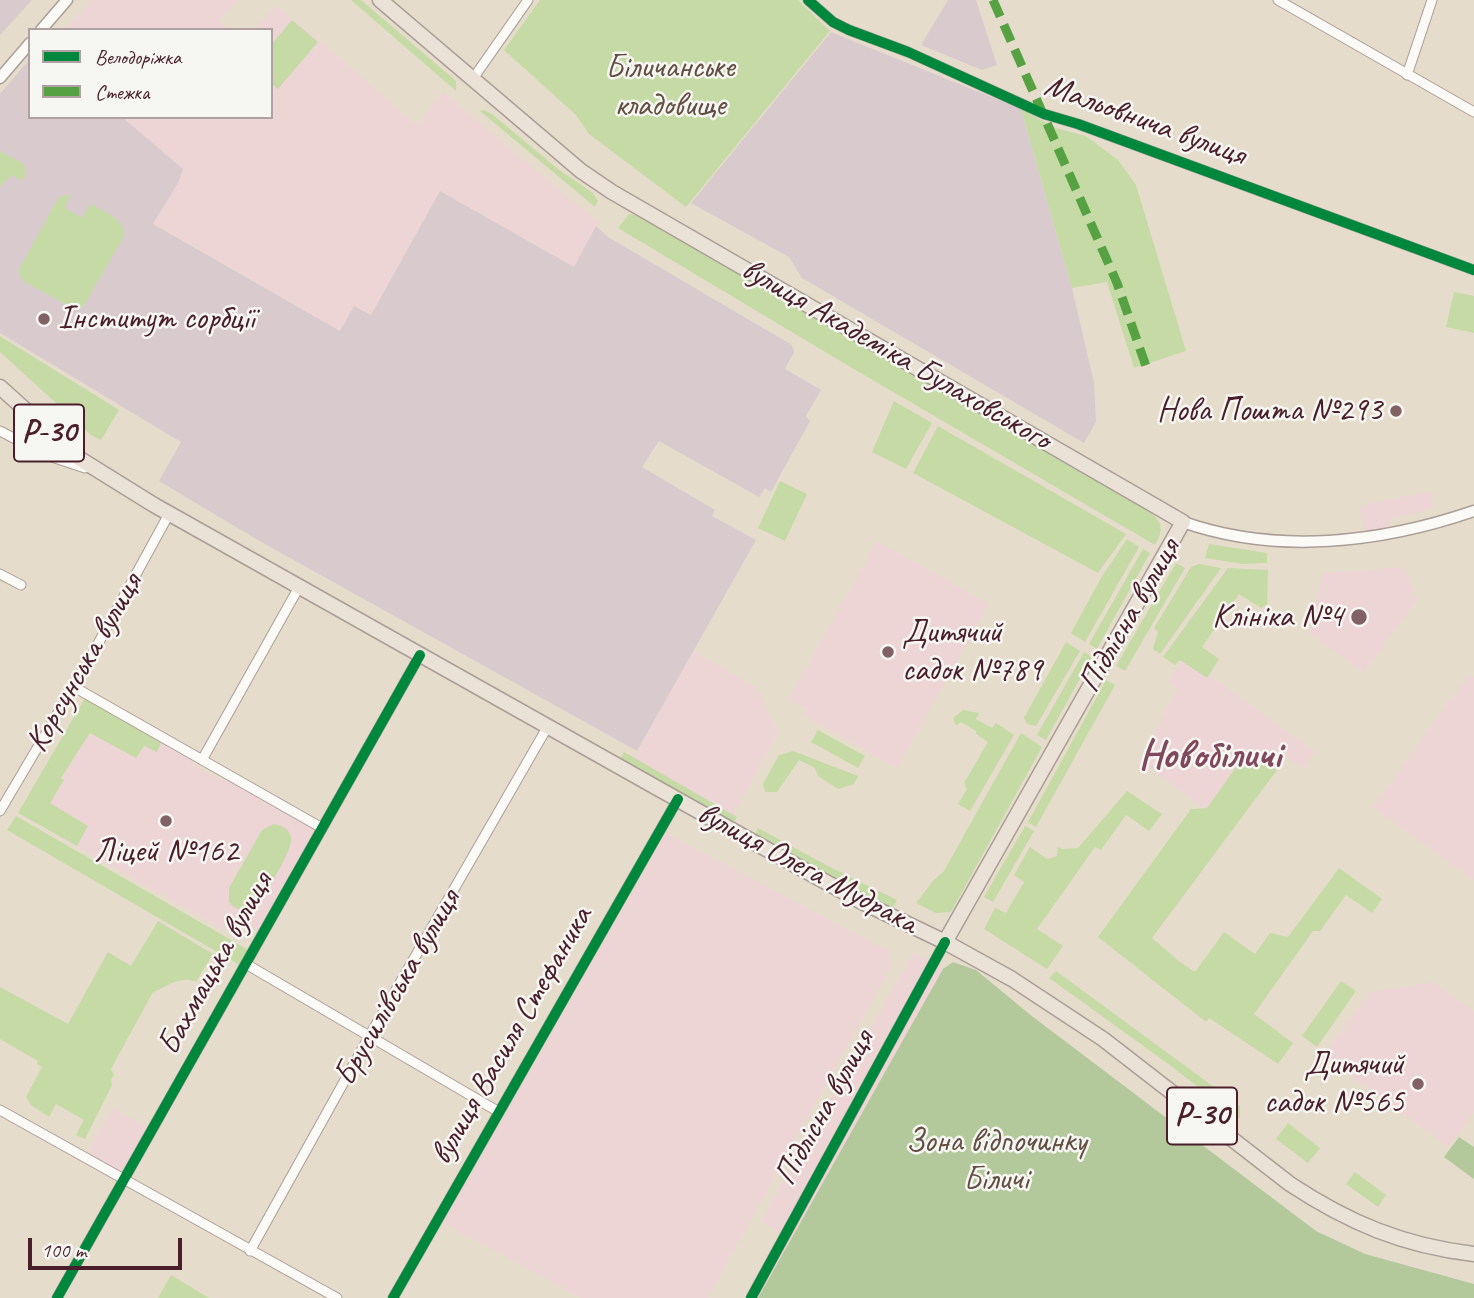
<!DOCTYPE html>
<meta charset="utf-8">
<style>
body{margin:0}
#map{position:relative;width:1474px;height:1298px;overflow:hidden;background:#e6dccc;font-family:Caveat,sans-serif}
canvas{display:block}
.legend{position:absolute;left:28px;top:28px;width:245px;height:91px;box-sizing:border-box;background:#f6f6f2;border:2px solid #b1a0a2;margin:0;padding:9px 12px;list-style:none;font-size:21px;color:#4a1f2b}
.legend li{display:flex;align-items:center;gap:14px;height:35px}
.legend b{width:35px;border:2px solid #b1a0a2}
.scale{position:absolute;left:28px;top:1238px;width:154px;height:32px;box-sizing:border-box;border:4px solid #4a1f2b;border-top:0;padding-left:9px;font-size:21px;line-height:24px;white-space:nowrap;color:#4a1f2b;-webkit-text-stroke:5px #f6f6f2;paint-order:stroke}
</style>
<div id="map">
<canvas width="1474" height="1298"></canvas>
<ul class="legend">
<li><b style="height:9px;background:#00873e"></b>Велодоріжка</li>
<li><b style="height:9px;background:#56a243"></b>Стежка</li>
</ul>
<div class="scale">100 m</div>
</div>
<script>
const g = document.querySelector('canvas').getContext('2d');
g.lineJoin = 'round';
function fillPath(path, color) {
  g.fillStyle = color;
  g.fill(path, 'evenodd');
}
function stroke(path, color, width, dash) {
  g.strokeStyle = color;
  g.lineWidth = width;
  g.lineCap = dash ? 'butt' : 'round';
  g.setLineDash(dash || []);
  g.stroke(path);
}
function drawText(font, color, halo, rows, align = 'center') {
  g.font = font + ' Caveat,sans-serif';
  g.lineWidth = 5;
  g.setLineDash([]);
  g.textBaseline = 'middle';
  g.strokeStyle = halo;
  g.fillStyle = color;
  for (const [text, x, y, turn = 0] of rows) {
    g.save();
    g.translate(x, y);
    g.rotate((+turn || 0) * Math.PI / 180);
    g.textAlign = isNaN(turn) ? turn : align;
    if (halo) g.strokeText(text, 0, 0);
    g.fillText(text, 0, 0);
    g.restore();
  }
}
const built = new Path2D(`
 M91,0H237L219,21L229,30H65Z
 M275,5L338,56L417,126L443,92L598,222L574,267L440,191L371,315L354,306L341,332L153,223L178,183L183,169L122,117H271V30H254Z
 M1430,491L1435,508L1389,520V529L1365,534L1359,506Z
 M877,541L989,604L897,768L803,715L806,709L788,700Z
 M1405,567L1417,600L1364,673L1309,633L1323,573Z
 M693,651L757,688L778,733L732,818L632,762Z
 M1185,657L1315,752L1302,769L1283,754L1270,770L1207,811L1140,761L1177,689L1168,682Z
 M1469,674L1474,677V880L1373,807Z
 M85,698L192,760L194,765L221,780L225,778L316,829L259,931L232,916L224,930L18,813Z
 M666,833L890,952V968L708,1298H582L443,1223Z
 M914,952L948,973L766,1298H744L780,1234L761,1220Z
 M1433,982L1474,1011V1112L1449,1147L1323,1056L1370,992Z
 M112,1108L149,1128L121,1174L87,1154Z`);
const industrial = new Path2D(`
 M0,0H32L0,35Z
 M948,0H976L997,65L982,70L921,45Z
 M831,32L1021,109L1072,288L1094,383L1096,422L1084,443L802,278L789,257L691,203Z
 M30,59V117H122L183,169L178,183L153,224L340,331L354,306L371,315L440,191L574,267L596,226L608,237L792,345L794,352L785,369L821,390L806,416L810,421L771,492L765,488L759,497L659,441L642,467L715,510L712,516L756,540L637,751L256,539L159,481L181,442L0,333V94Z`);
const green = new Path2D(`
 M351,0H361L456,81V91Z
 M540,0H798L830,31L686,207L589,134L576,115L504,50Z
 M292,20L318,42L278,89L271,83V45Z
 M1021,109L1056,128L1086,136L1118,160L1136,185L1186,351L1134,368L1107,282L1072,288Z
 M484,110L492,114L558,169L593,193L598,201L595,207L480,111Z
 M0,151L23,163L26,173L22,181L11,175L0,187Z
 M71,194L65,208L82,218L90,204C103,211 126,219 124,236L83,307L74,309L23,281L18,271L59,197Z
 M629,214L639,216L1146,509C1162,521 1165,528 1155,545L847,365L618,228Z
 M1454,292L1474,296V333L1446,327Z
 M0,336L119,410L101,440L92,436L0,352Z
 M894,401L932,423L906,469L872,452Z
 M938,426L1126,534L1098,573L913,473Z
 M780,481L807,494L785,541L758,528Z
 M1127,539L1139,547L1085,642L1071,633L1101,578Z
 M1209,544L1267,553V563L1243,564L1205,558Z
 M1143,549L1150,553L1097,649L1089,644Z
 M1176,563L1185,568L1125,671L1116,666Z
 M1199,564L1221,568L1160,654L1153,649L1158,632L1154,628L1191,567Z
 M1228,568L1268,570L1267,604L1261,608L1239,594L1202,647L1219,659L1207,678L1180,660L1175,665L1163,657Z
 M1066,642L1080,651L1036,726L1027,724L1024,718Z
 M1084,652L1092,657L1046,740L1037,735Z
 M1106,680L1115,685L1036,827L1028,822Z
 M85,698L161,743L157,752L144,746L136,758L90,733L61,778L64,780L50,803L88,826L77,846L18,813Z
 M963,710L979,713L976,719L992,728L996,723L1014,735L970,811L958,804L967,789L964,783L988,742L976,734V731L961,722L956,726L953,718Z
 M818,730L865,756L858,768L811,742Z
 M1021,733L1042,747L951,912L936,913L916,903L933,881L944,871Z
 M793,751L858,776L854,784L838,789L818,776L815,768L799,760L777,792H765L763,784L779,755Z
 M624,752L737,817L733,825L619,761Z
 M1246,753L1277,770L1152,938L1180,962L1195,972L1224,932L1255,954L1270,933L1288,937L1339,868L1382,899L1372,913L1346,895L1320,931H1313L1254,1014L1293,1043L1278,1064L1209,1018L1206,1022L1098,937L1191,809L1207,808Z
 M1127,791L1162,814L1149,831L1126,815L1101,850L1095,847L1037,929L1063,946L1047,969L984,929L995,908L1006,913L1024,882L1014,875L1030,847L1047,859L1057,856L1058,847L1062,849L1078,848Z
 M16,816L252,952L243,967L7,830Z
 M274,824C282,826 289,828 291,837C294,849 264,896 256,907C246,913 236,911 229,902V888L262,830Z
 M1025,826L1034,831L993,902L984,897Z
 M758,828L828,866L897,900L893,908L848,888L754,836Z
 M158,921L213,954L196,982C179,975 168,987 153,992L111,1069L114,1075L111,1080L112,1085L85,1139L76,1135L84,1120L56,1104L49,1117L31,1105L26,1097L42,1067L37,1064L38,1061L0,1039V987L68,1024L108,952L131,966Z
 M1056,971L1240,1106V1119L1167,1063L1049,978Z
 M1341,981L1356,991L1317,1047L1302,1036Z
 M1288,1123L1320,1148L1308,1163L1276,1139Z
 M1355,1172L1386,1195L1378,1207L1346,1184Z
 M171,1275L209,1298H158Z`);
const forest = new Path2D(`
 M953,962L976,970L1033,1017L1316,1231L1365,1254L1474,1284V1298H758L943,969Z
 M1459,1137L1474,1147V1179L1444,1157Z`);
const minor = new Path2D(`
 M808,0L833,22L849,30L908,52L1044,114L1078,124L1474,270
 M1278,0L1474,112
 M1407,75L1432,0
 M472,80L528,0
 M0,431L46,455L85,468
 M0,574L21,585
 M74,687L322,828
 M202,760L299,587
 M0,811L88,662L169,514
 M246,964L499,1112
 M0,1110L337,1298
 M250,1251L370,1035L548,726
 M57,1298L420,655
 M393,1298L678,799
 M751,1298L945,942`);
const tertiary = new Path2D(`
 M41,30L67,0
 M0,78L30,43
 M1183,522C1277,555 1381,543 1474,511`);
const primary = new Path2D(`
 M380,0L581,171L612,192L1183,522L945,942
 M0,387L80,459L154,505L739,834L862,902L945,942L1012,979L1103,1039L1290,1184C1349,1223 1404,1246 1474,1254`);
const quiet = new Path2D(`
 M993,0L1117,283L1147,369`);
const cycleway = new Path2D(`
 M808,0L833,22L849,30L908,52L1044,114L1078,124L1474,270
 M57,1298L420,655
 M393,1298L678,799
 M751,1298L945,942`);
const markers = [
 [44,319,7,"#816163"],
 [1396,411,7,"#816163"],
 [1359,617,9,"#816163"],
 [888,652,7,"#816163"],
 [166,821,7,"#816163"],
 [1418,1084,7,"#816163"]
];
const shields = [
 [49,433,70],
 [1202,1116,70]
];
const shieldNames = [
 ["Р-30",49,433],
 ["Р-30",1202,1116]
];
const parkNames = [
 ["Біличанське",670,68],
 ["кладовище",670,106],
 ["Зона відпочинку",996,1142],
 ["Біличі",996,1180]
];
const streetNames = [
 ["Мальовнича вулиця",1145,121,20],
 ["вулиця Академіка Булаховського",896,355,30],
 ["Підлісна вулиця",1130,616,-60],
 ["Корсунська вулиця",85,663,-60],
 ["вулиця Олега Мудрака",807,869,28],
 ["Бахмацька вулиця",216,964,-61],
 ["Брусилівська вулиця",398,988,-60],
 ["вулиця Василя Стефаника",512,1036,-60],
 ["Підлісна вулиця",825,1108,-61]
];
const poiNames = [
 ["Інститут сорбції",58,319,"left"],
 ["Нова Пошта №293",1382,411],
 ["Клініка №4",1343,617],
 ["Дитячий",902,633,"left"],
 ["садок №789",902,671,"left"],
 ["Ліцей №162",166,852,"center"],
 ["Дитячий",1404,1065],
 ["садок №565",1404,1103]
];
const districtNames = [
 ["Новобіличі",1210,757]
];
fillPath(built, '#edd5d6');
fillPath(industrial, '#d9cbcd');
fillPath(green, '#c6daa6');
fillPath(forest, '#b3c99b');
stroke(minor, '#aa9e97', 11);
stroke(tertiary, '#aa9e97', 13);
stroke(primary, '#aa9e97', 17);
stroke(minor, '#fbfaf7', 9);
stroke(tertiary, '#fbfaf7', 10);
stroke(primary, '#ebe2d7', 14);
stroke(quiet, '#56a243', 9, [18, 9]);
stroke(cycleway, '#00873e', 10);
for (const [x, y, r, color] of markers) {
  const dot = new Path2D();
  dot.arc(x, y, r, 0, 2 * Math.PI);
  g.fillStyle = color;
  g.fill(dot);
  stroke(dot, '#f6f6f2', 2.5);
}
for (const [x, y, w] of shields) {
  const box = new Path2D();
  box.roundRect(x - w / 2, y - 28.5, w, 57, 5);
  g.fillStyle = '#f6f6f2';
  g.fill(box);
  stroke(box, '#4a1f2b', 2);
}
drawText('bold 32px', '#4a1f2b', null, shieldNames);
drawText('33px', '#624e42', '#f6f6f2', parkNames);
drawText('33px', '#4a1f2b', '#f6f6f2', streetNames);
drawText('33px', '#4a1f2b', '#f6f6f2', poiNames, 'right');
drawText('bold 40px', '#80485c', '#f6f6f2', districtNames);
</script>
